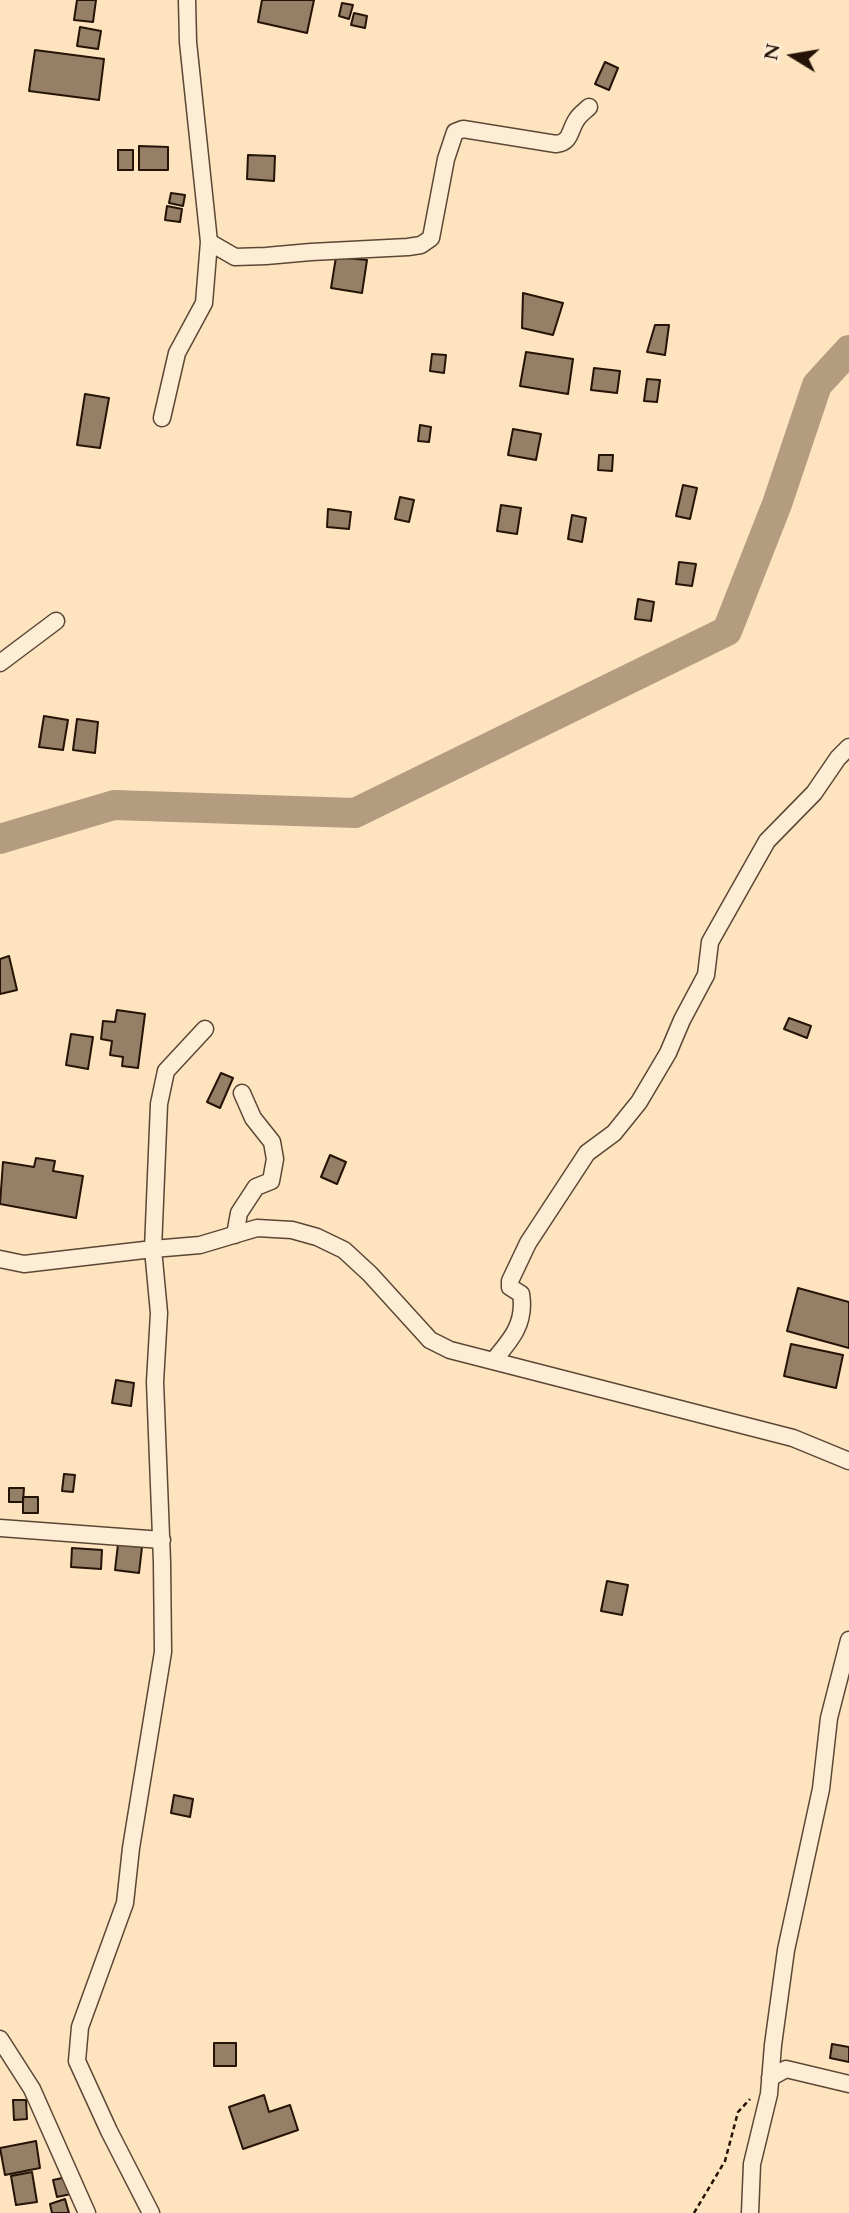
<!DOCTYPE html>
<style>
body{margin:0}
#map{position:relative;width:849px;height:2213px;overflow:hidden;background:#fde3be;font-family:Cardo,serif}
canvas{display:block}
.north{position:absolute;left:758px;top:21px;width:70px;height:70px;-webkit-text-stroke:5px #feedd5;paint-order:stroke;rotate:281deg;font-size:19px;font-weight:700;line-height:28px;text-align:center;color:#251307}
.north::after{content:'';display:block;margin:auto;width:24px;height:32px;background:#251307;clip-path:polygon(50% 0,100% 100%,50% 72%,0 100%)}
</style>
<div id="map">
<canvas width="849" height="2213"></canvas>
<div class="north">N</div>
</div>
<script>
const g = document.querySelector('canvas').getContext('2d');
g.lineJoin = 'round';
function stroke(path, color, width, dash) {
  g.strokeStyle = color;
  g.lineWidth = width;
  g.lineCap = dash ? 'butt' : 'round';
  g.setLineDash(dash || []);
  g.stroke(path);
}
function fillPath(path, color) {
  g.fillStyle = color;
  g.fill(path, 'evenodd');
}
const river = new Path2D(`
 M0,839L114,805L355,813L727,631L777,504L817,385L849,350`);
const building = new Path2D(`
 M77,0H96L93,22L74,20Z
 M262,0H314L307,33L258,22Z
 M342,3L353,5L349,19L339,16Z
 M354,13L367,16L365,28L351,25Z
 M80,27L101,31L98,49L77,46Z
 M35,50L104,59L99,100L29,91Z
 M605,62L618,68L609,90L595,84Z
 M139,146L168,147V170H139Z
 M118,150H133V170H118Z
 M248,155L275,156L274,181L247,179Z
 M171,193L185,195L183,206L169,203Z
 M167,206L182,209L180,222L165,220Z
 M336,257L367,260L362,293L331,288Z
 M523,293L563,303L553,335L522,328Z
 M655,325H669L665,355L647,352Z
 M526,352L573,359L568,394L520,386Z
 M432,354L446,355L444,373L430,371Z
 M594,368L620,371L617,393L591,390Z
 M647,379L660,380L657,402L644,401Z
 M85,394L109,398L100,448L77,445Z
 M420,425L431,427L429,442L418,441Z
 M513,429L541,434L536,460L508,455Z
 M599,455H613L612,471L598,470Z
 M683,485L697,488L690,519L676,516Z
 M400,497L414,500L409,522L395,519Z
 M501,505L521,508L517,534L497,531Z
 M328,509L351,512L349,529L327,527Z
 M572,515L586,518L582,542L568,539Z
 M679,562L696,564L692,586L676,584Z
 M638,599L654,602L651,621L635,619Z
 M44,716L68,720L63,750L39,747Z
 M77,719L98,722L95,753L73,750Z
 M9,956L17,990L0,994V959Z
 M117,1010L145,1014L138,1068L122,1066L123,1057L110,1055L112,1041L101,1039L103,1021L115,1022Z
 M789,1018L811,1026L807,1038L784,1029Z
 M71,1034L93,1037L88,1069L66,1065Z
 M221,1073L233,1078L220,1108L207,1102Z
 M330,1155L346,1162L337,1184L321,1177Z
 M36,1158L55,1161L53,1171L83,1176L76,1218L0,1204L3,1162L34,1167Z
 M798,1288L849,1302V1348L787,1331Z
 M791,1344L843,1355L836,1388L784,1376Z
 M116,1380L134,1383L131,1406L112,1403Z
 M64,1474L75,1475L73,1492L62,1491Z
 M9,1488H24L23,1502H9Z
 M23,1497H38V1513H23Z
 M118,1544L142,1547L139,1573L115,1570Z
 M72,1548L102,1550L101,1569L71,1567Z
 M607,1581L628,1585L622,1615L601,1611Z
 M174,1795L193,1799L190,1817L171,1813Z
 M214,2043H236V2066H214Z
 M832,2044L849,2047V2062L830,2058Z
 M264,2095L269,2112L290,2105L298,2130L243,2149L229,2107Z
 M13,2100H26L27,2119L14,2120Z
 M36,2141L40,2168L5,2175L0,2148Z
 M32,2172L37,2202L16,2205L11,2176Z
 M67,2177L71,2194L57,2197L53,2180Z
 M65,2199L69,2213H52L50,2204Z`);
const path = new Path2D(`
 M694,2213L725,2161L738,2112L750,2099`);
const minor = new Path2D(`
 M209,242L235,257L266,256L311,252L408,247L421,245L431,238L446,159L455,132L463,129L556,144C572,142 569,130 577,119C580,114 585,111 589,107
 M162,418L177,353L204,303L209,242L188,42L187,0
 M0,663L56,621
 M235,1235L239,1213L256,1187L271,1181L275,1159L272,1142L253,1118L242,1093
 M0,1259L24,1264L153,1249L159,1104L166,1071L205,1029
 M493,1361C511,1340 526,1323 521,1294L510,1287V1281L528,1243L587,1153L614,1133L639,1102L668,1053L682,1020L706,975L710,942L767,841L814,793L838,758L849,747
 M0,1528L162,1540
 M0,2039L32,2089L87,2213
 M770,2078L786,2069L849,2084
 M151,2213L109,2131L77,2061L80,2027L125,1903L131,1848L163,1652L162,1562L155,1382L159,1313L153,1249L200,1245L257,1228L292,1230L317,1237L344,1250L370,1274L430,1340L450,1350L793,1438L849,1461
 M750,2213L752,2164L769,2094L773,2045L786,1950L821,1789L829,1718L849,1640`);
stroke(river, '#b49c80', 30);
fillPath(building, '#957f66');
stroke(building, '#251307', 2);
stroke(minor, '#5b4735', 19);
stroke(path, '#251307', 2.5, [5, 3.5]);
stroke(minor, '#feedd5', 16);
</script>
